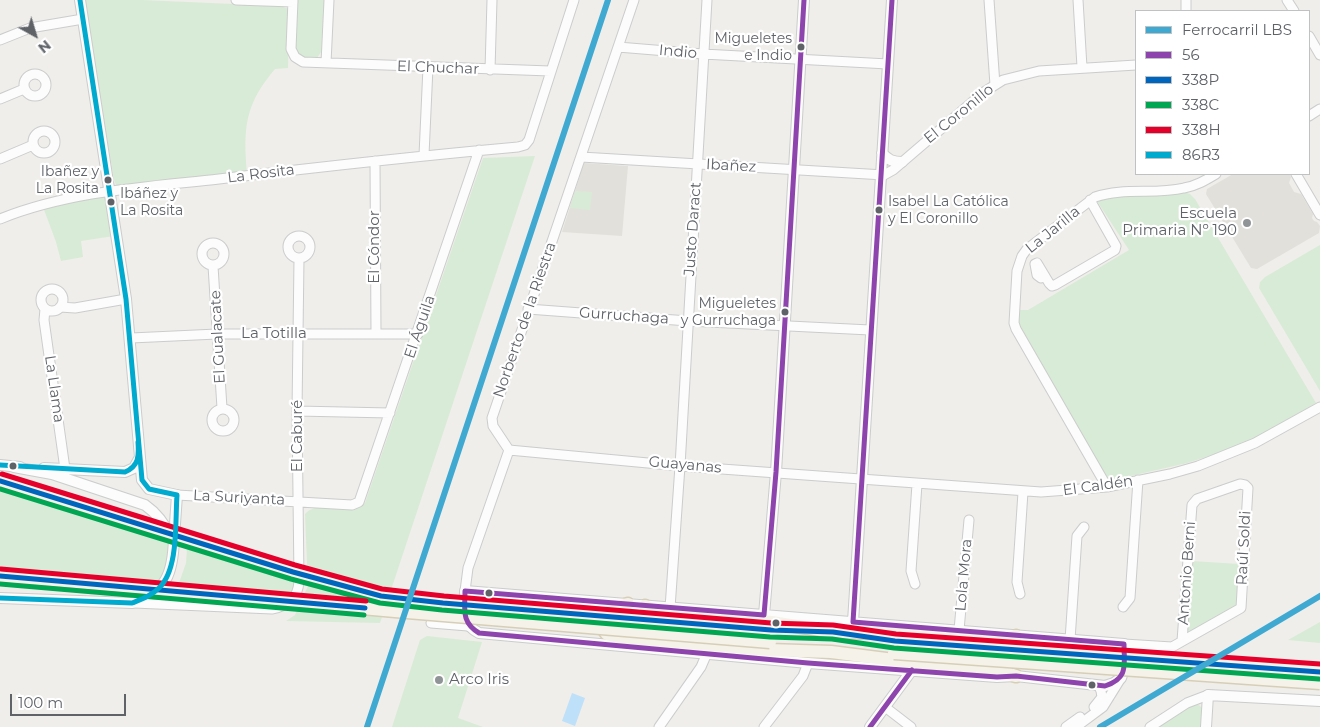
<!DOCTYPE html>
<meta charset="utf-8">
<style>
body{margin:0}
#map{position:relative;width:1320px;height:727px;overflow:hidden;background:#efeeea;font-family:Montserrat,sans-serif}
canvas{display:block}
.legend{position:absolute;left:1135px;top:10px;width:175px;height:165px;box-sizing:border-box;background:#fff;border:1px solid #bfc1c3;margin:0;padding:6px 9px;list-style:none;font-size:15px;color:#5f6368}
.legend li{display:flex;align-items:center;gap:10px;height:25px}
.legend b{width:25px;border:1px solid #bfc1c3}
.north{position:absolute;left:10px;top:10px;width:50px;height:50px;-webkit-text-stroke:4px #fff;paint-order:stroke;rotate:141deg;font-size:14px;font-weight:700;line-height:20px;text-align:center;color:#5f6368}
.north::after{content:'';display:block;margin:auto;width:18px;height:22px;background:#5f6368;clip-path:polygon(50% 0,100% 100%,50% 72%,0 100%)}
.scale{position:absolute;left:10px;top:694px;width:116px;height:22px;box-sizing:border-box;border:2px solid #5f6368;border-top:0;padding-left:6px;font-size:15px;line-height:18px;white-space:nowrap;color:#5f6368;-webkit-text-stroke:4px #fff;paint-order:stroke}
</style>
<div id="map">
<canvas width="1320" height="727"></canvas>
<ul class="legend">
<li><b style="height:6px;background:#3fa9d2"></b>Ferrocarril LBS</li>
<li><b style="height:6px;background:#8e44ad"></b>56</li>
<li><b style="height:6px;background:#0065bd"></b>338P</li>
<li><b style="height:6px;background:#00a651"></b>338C</li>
<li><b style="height:6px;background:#e4002b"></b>338H</li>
<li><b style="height:6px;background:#00a9ce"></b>86R3</li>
</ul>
<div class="north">N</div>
<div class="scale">100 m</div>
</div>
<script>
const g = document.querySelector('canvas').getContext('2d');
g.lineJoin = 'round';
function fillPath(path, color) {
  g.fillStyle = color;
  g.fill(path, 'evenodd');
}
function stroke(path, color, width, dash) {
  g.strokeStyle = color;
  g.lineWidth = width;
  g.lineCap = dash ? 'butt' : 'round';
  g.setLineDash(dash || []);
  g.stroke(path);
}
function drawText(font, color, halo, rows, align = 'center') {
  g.font = font + ' Montserrat,sans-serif';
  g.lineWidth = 4.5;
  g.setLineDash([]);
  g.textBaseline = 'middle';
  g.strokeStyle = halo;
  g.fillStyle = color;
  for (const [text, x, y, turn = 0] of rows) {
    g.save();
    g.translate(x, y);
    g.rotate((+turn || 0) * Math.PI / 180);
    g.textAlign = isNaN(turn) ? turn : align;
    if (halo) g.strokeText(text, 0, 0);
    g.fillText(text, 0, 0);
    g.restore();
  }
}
const education = new Path2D(`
 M584,163L628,166L622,236L562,232Z
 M1233,174H1289L1291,177L1289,183L1294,192L1301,194L1313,214L1312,218L1314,221L1317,222L1320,226L1319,233L1257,269L1251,268L1206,194L1207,189Z`);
const green = new Path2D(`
 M86,0H141L280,6L289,9L288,68L275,69C245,104 243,128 247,173L123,186L116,185L114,180L85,6Z
 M297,0H324L321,52L317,58H302L297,55L295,48Z
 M535,156L380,623L286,621L295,615L308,586L305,514C320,497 348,518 365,503L483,158Z
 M575,191L592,192L590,210L570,208Z
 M1184,192L1190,194L1195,199L1316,403L1252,440L1222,452L1187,463L1109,481L1019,329L1016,315L1017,310H1028L1129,250L1097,201L1102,197Z
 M102,195L106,197L114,236L81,241L83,257L61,261L56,242L43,207Z
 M1320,245V391L1259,288L1260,282L1265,277Z
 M0,487L167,538C175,556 165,570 157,586L0,572Z
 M187,549L294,582L292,593L179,583L186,563Z
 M1192,561L1239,564L1237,605L1188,633Z
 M1320,622V643L1288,640Z
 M427,636L482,642L458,718L483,727H392L420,640Z
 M1196,705H1199L1203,709L1202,727H1158L1189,707Z`);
const water = new Path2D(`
 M572,693L585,698L575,726L562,721Z`);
const minor = new Path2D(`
 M236,0L293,2
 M293,0L291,49L295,57L303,62L550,71
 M989,0L995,85
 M1078,0L1082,67
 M1186,0V11
 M1287,0L1294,11
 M1309,36L1320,55
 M0,40L30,28L83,19
 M618,47L703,54L888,64
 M326,63L329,0
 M490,70L492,0
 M24 85a11 11 0 1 1 22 0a11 11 0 1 1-22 0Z
 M0,99L24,89
 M1309,116L1320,109
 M33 142a11 11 0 1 1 22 0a11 11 0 1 1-22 0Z
 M424,155L428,67
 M581,157L884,175L893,170L984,92L1003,80L1039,71L1136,65
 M0,159L33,145
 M375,161L376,334
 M1296,174L1320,215
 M0,219C69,191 146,187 219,179C319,167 418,156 518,147L525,145L529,140L574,0
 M288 247a11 11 0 1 1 22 0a11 11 0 1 1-22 0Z
 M202 254a11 11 0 1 1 22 0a11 11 0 1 1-22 0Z
 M213,266L222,408
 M1045,277L1041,278L1037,275L1035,264L1037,263L1049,283L1052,286L1055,285L1115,250L1116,246L1090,200
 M41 300a11 11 0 1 1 22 0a11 11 0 1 1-22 0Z
 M60,307L75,308L126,299
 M45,309L44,320L65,469
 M528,309L688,321L870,330
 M131,338L217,334H418
 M212 420a11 11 0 1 1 22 0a11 11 0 1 1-22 0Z
 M297,411L390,413
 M509,450L680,466L1041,492L1107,487L1170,474L1198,466L1255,443L1320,407
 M1107,487L1016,329L1014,323L1017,271L1022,256L1027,249L1095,197C1124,187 1155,195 1184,188C1196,186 1206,180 1216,174
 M177,495L352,505L359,502L479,150
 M915,584L911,571L917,484
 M465,591L468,568L509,450L493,426L492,418L634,0
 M1020,594L1017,582L1023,492
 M134,603L272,609C289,606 298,598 299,581L297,411L299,259
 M1123,607L1130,598L1138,480
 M670,608L680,466L707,0
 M431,623L468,626
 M959,630L969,520
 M1070,640L1077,536L1084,527
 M1124,644L1172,647L1241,608L1248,488L1245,485L1240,484L1197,499L1192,505L1182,641
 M885,707L911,727
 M1094,707L1102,697L1101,691L1099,686
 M659,727L701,667L707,653
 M764,727L803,676L808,663
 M1066,727L1080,717
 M1076,727L1103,707L1121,678
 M1150,727L1187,703L1208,695`);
const tertiary = new Path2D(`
 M882,153C888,160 893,162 902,162
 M0,465L20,467
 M14,467L52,474L145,505C158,514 165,524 171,538
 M44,468L125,472L134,468L139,459
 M465,591L1124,644V669L1121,678L1114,683L1105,686L1016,676L997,677L808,663L479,633C460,623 465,611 465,591Z
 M0,598L132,603C167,592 173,573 174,538C175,524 176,509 177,495L149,489L142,480L126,299L80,0
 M764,615L776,472L804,0
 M853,622L892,0
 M870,727L912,670
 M1206,727L1208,695L1320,701`);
const primary = new Path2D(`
 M0,481L92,510
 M0,576L65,581
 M628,604C614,608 591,616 607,634L618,637L769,650L831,652L894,660L1000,671L1016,676
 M645,606L657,613L772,622L833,632L896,633L1002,641L1016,636`);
const primaryBridge = new Path2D(`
 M92,510L293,572L381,596L443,603L771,630
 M65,581L395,611L770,642
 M895,641L1320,672
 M894,653L1320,683`);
const bus1 = new Path2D(`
 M804,0L776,472L764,615L465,591C465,610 461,622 479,633L808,663L997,677L1016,676L1105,686C1129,678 1124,665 1124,644L853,622L892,0
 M870,727L912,670`);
const bus2 = new Path2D(`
 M0,481L293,572L381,596L443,603L771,630L833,632L895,641L1320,672
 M0,576L365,608`);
const bus3 = new Path2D(`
 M0,489L291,579L380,603L442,610L770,637L832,639L894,648L1319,679
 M0,584L364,615`);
const bus4 = new Path2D(`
 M2,474L295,565L382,589L444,596L771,623L833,625L896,634L1320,664
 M1,569L366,601`);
const bus5 = new Path2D(`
 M0,465L125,472C139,466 139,456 138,442
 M0,598L132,603C142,599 151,596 159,588C179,569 175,521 177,495L149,489L142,480L126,299L80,0`);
const rail1 = new Path2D(`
 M367,727L608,0
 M1100,727L1320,596`);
const markers = [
 [801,47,4.5,"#5f6368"],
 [108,180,4.5,"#5f6368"],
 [111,202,4.5,"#5f6368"],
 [879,210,4.5,"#5f6368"],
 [1247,223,5,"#919496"],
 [785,312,4.5,"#5f6368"],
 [13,466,4.5,"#5f6368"],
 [489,593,4.5,"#5f6368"],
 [776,623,4.5,"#5f6368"],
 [439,680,5,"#919496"],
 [1092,685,4.5,"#5f6368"]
];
const busNames = [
 ["Migueletes",792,39],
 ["e Indio",792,56],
 ["Ibañez y",99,172],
 ["La Rosita",99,189],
 ["Ibáñez y",120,194,"left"],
 ["La Rosita",120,211,"left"],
 ["Isabel La Católica",888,202,"left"],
 ["y El Coronillo",888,219,"left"],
 ["Migueletes",776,304],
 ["y Gurruchaga",776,321]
];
const streetNames = [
 ["Indio",678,52,5],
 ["El Chuchar",438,68,2],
 ["El Coronillo",959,114,-39],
 ["Ibañez",731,166,3],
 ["La Rosita",261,174,-7],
 ["Justo Daract",693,229,-86],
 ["La Jarilla",1053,230,-39],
 ["El Cóndor",375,247,-90],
 ["Gurruchaga",624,316,4],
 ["Norberto de la Riestra",525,320,-71],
 ["El Águila",420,327,-71],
 ["La Totilla",274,334],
 ["El Gualacate",218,337,-93],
 ["La Llama",54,389,82],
 ["El Caburé",298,436,-90],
 ["Guayanas",685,465,5],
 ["El Caldén",1098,486,-8],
 ["La Suriyanta",239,498,3],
 ["Raúl Soldi",1244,548,-87],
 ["Antonio Berni",1187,573,-86],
 ["Lola Mora",964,575,-85]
];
const poiNames = [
 ["Escuela",1237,214],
 ["Primaria Nº 190",1237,231],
 ["Arco Iris",449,680,"left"]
];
fillPath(education, '#e2e0da');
fillPath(green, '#d8ebd6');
fillPath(water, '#bfe0f9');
stroke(minor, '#cbcccc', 11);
stroke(tertiary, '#cbcccc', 12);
stroke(primary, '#d7ceb8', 15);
stroke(minor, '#fdfcfc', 9);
stroke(tertiary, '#fdfcfc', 10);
stroke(primary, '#f4f2e9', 12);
stroke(primaryBridge, '#d7ceb8', 15, []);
stroke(primaryBridge, '#f4f2e9', 12);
stroke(bus1, '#8e44ad', 5);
stroke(bus2, '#0065bd', 5);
stroke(bus3, '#00a651', 5);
stroke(bus4, '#e4002b', 5);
stroke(bus5, '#00a9ce', 5);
stroke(rail1, '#3fa9d2', 6);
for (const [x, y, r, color] of markers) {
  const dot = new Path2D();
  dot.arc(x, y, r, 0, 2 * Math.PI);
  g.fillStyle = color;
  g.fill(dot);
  stroke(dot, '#fff', 2);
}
drawText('14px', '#5f6368', '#fff', busNames, 'right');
drawText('15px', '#5f6368', '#fff', streetNames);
drawText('15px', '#5f6368', '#fff', poiNames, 'right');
</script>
